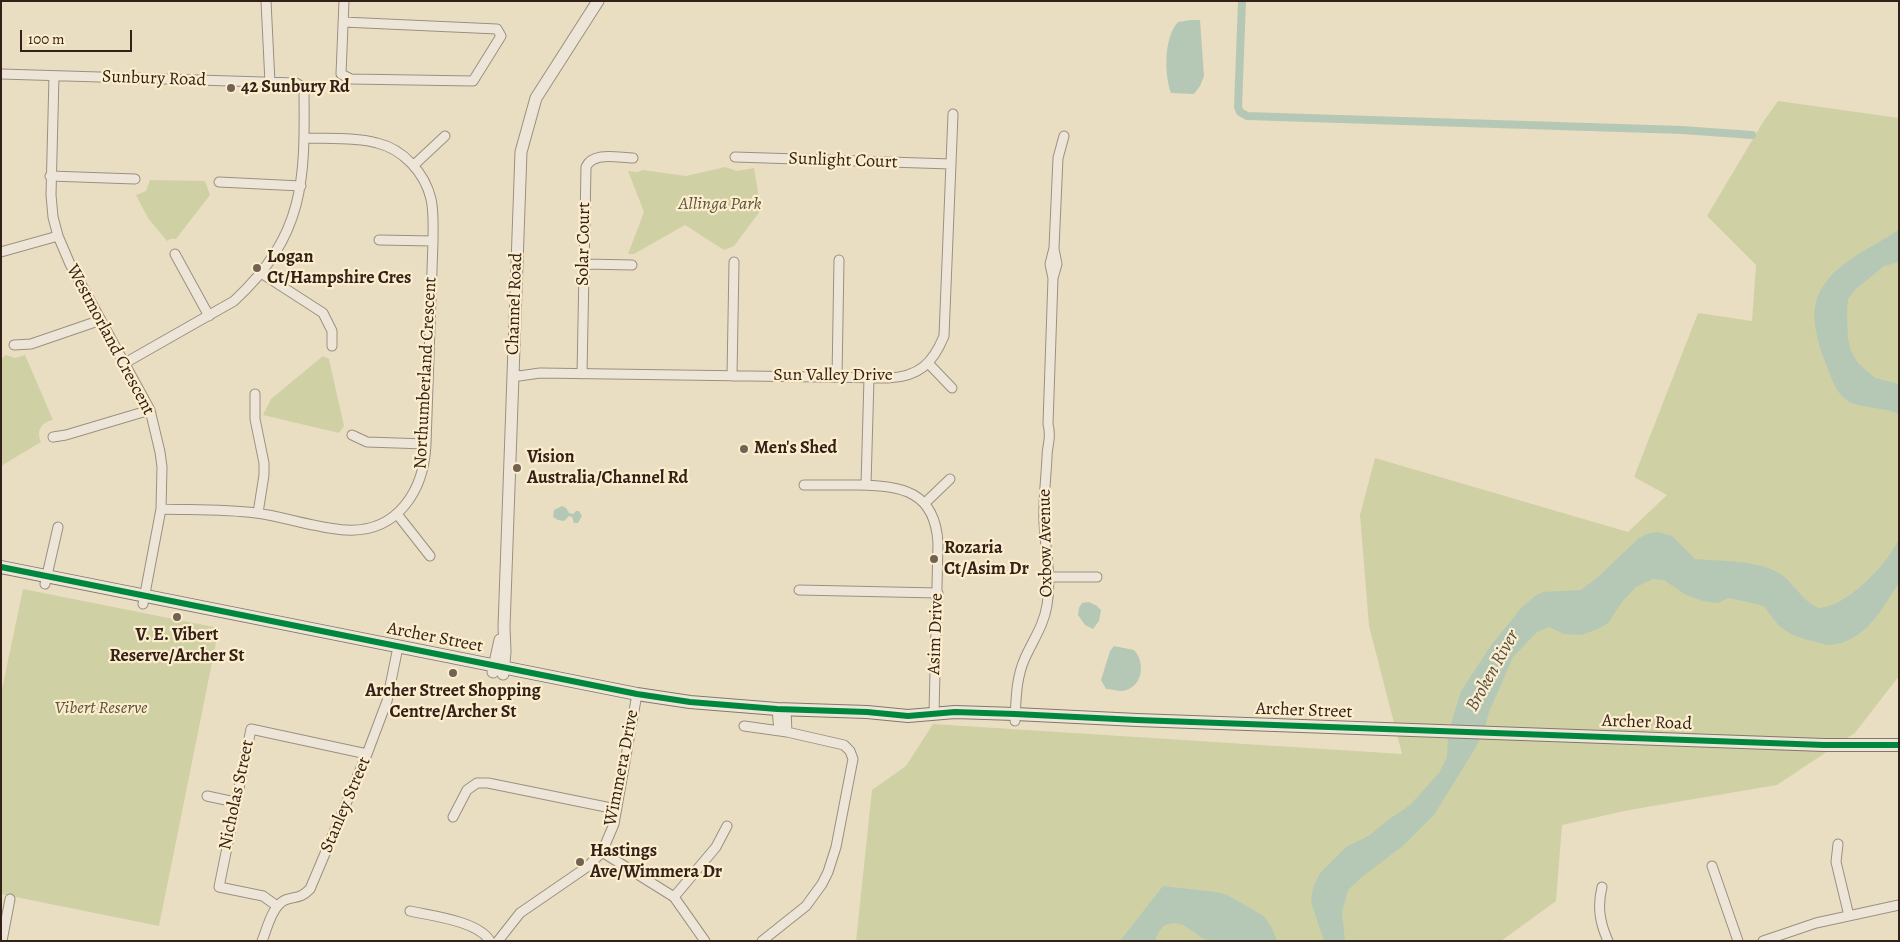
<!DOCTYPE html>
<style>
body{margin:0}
#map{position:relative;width:1900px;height:942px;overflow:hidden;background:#eadec2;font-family:Alegreya,serif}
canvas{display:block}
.frame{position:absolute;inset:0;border:2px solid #322019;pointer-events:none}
.scale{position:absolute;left:20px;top:30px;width:112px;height:22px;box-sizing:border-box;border:2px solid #322019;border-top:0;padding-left:6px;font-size:15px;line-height:18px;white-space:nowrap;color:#322019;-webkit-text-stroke:4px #fcedcd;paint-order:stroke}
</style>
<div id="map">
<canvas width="1900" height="942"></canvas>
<div class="frame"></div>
<div class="scale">100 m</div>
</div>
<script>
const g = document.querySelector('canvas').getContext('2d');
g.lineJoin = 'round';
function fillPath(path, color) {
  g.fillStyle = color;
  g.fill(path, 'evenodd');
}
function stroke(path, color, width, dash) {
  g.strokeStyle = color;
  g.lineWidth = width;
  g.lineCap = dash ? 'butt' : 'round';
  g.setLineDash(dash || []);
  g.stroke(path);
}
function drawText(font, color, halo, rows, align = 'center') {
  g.font = font + ' Alegreya,serif';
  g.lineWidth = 4.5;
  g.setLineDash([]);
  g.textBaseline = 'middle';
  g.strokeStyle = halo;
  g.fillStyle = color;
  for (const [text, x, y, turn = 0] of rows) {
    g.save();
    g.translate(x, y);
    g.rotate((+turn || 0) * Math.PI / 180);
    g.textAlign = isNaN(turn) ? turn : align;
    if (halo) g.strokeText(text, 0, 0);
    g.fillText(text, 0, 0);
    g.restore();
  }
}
const green = new Path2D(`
 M1778,101L1899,118V676L1855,733L1777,785L1629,810L1562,825L1556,901L1501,941H856L872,790L906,766L933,724L1402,754L1369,626L1360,515L1375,458L1628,532L1667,495L1634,477L1698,313L1752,321L1756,265L1707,216L1763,122Z
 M725,167L737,171L754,168L761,210L734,246L724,250L685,225L634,254H628L644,212L628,171L637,172L643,170L686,176Z
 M150,180L205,181L210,195L176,239H170L167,241L148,218L136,195L146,191Z
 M6,355L15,358L25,355L53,420C41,422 36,431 41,442L1,466V359Z
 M323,356L329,359L344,426L339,433L263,415L271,399Z
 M23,589L219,628L159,926L1,894V694Z`);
const water = new Path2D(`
 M1191,20H1200L1204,76L1200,86L1194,94L1171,93C1164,74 1164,37 1178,22Z
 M1899,230V262L1884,266L1855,290L1848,299L1847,314L1848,338L1851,351L1858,363L1875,378L1899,384V414C1882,406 1857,409 1845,399C1834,390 1829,371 1824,359C1806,308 1812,285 1857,255C1866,249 1876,244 1886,238C1891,235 1894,232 1899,230Z
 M562,506L566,508L569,513L573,514L576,511H579L582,516L578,523H574L572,517L569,516L564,521L558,520L553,517L554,510Z
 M1658,532L1672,536L1695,559C1719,561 1758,560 1779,573C1794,582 1802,602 1819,608C1847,607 1889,563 1899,538C1899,552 1900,568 1899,581C1898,586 1892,593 1889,598C1876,620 1857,644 1828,645C1794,636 1784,637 1764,606L1729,598L1718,603L1703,601L1686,595L1664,580L1653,579L1636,587L1622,602L1608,623L1598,629L1581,635L1564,634L1549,627L1537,632L1513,657L1489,712L1486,724L1476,747L1434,815L1404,845L1362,877L1348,890L1342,912L1345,941H1324L1311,902L1313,888L1320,873L1346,847L1370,835L1388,820L1410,805L1439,773L1447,757L1448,733L1461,691L1492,644L1522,607L1535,596L1543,592L1581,590L1599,576L1639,538L1647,534Z
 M1089,602L1097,606L1101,610L1099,621L1093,629L1085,625L1078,615L1079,608L1082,603Z
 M1114,646L1134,650C1146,663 1143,688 1122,691C1117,691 1111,689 1106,689L1101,680L1110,651Z
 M1163,886L1217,892L1227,895L1264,916L1272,928L1277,941C1257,941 1230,942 1211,941C1196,939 1186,919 1169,924C1161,925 1158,934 1155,941H1120Z`);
const canal = new Path2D(`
 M1242,1L1238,107L1240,112L1247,116L1682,130L1752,135`);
const minor = new Path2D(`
 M266,1L270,83
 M343,22L497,29L501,36L473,81L351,79L341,74L344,1
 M1,74L296,83L301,86L304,91C305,181 305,235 234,301L125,363
 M54,76L51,195L53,217L58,236L70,264L150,410L160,452L162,467L161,509L143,604
 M735,157L951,164
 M414,165L445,136
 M50,176L135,179
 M219,182L301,186
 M379,240L433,241
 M1,252L58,236
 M175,254L209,316
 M584,264L632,265
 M261,273L323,313L332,331V346
 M1053,278L1057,264L1054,249
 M14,345L31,344L101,320
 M929,364L952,388
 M513,373L519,376L540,373L888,378C919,377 933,363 944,336L953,114
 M582,374L586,167C593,151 619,158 633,158
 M732,376L734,262
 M837,377L839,260
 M255,394V419L264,463V475L258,513
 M352,435L367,442L426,444
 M53,437L66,435L150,410
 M804,485C822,485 840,485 859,485C902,486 935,491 938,543L934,714
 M866,485L869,378
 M925,503L950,479
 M161,509C193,510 225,509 256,513C286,517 315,528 346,530C398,533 424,490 426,444L433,241C433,227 434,212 431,199C425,173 403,149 377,143C354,137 328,139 304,138
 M397,514L430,556
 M1048,577H1097
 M45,584L58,527
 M799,590L938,593
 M777,709L779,731
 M786,710L787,732
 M1015,721C1016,699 1016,678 1025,658C1033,640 1044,625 1047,605C1052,578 1045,549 1044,522C1043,501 1046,479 1047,457C1047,443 1052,440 1048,424L1053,278L1050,264L1054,248L1058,158L1064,136
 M744,726L787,732L844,745L850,751L853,759L836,847L828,872L822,884L806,906L762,941
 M207,796L235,802
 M453,817L467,790L477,783H488L616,809
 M1838,844L1836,862L1849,916
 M602,852L674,897L705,941
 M1712,866L1738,941
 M1602,887C1597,907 1600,923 1608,941
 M674,897L716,847L727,826
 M277,906L263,896L219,887L251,729L367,754
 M410,911C432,916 478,921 490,941
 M2,941L10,899
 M262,941C267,929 272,906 285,900C296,896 300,899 310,889L367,754L387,701L398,647
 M498,941L520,913L587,867L602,852L614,824L637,694
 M1763,941L1816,923L1899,905`);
const tertiary = new Path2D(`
 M493,672L500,640
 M503,674L505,652L504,627L521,152L536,98L598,1`);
const secondary = new Path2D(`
 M1,567L637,694L690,702L777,709L867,712L908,716L955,712L1015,714L1137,720L1824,745H1899`);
const cycleway = new Path2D(`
 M1,567L637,694L690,702L777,709L867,712L908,716L955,712L1015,714L1137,720L1824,745H1899`);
const markers = [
 [231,88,5,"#726254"],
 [257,268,5,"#726254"],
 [744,449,5,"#726254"],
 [517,468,5,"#726254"],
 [934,559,5,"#726254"],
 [177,617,5,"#726254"],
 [453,673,5,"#726254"],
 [580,862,5,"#726254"]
];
const streetNames = [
 ["Sunbury Road",154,79,2],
 ["Sunlight Court",843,161,2],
 ["Solar Court",584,244,-89],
 ["Channel Road",515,304,-88],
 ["Westmorland Crescent",110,340,62],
 ["Northumberland Crescent",426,373,-87],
 ["Sun Valley Drive",833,376],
 ["Oxbow Avenue",1046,543,-91],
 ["Asim Drive",936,634,-88],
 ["Archer Street",435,638,11],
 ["Archer Street",1304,711,2],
 ["Archer Road",1647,723,2],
 ["Wimmera Drive",622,768,-79],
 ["Nicholas Street",237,795,-78],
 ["Stanley Street",346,805,-67]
];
const poiNames = [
 ["42 Sunbury Rd",241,88],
 ["Logan",267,258],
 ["Ct/Hampshire Cres",267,279],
 ["Men's Shed",754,449],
 ["Vision",527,458],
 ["Australia/Channel Rd",527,479],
 ["Rozaria",944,549],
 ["Ct/Asim Dr",944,570],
 ["V. E. Vibert",177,636,"center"],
 ["Reserve/Archer St",177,657,"center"],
 ["Archer Street Shopping",453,692,"center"],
 ["Centre/Archer St",453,713,"center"],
 ["Hastings",590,852],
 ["Ave/Wimmera Dr",590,873]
];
const parkNames = [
 ["Allinga Park",720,205],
 ["Vibert Reserve",101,709]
];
const waterNames = [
 ["Broken River",1493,671,-61]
];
fillPath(green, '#d0d0a5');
fillPath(water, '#b5c8b5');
stroke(canal, '#b5c8b5', 8);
stroke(minor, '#9a9081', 11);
stroke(tertiary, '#9a9081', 13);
stroke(secondary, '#807869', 14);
stroke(minor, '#ede6d8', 9);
stroke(tertiary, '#ede6d8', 11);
stroke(secondary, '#ede6d8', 12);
stroke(cycleway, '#00873e', 6);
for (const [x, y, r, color] of markers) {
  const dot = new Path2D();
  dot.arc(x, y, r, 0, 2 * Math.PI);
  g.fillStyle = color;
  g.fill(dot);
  stroke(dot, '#fcedcd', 2);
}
drawText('18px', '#322019', '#fcedcd', streetNames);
drawText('bold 18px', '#322019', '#fcedcd', poiNames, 'left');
drawText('italic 18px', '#5b523c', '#fcedcd', parkNames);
drawText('italic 19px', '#524f46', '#fcedcd', waterNames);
</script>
